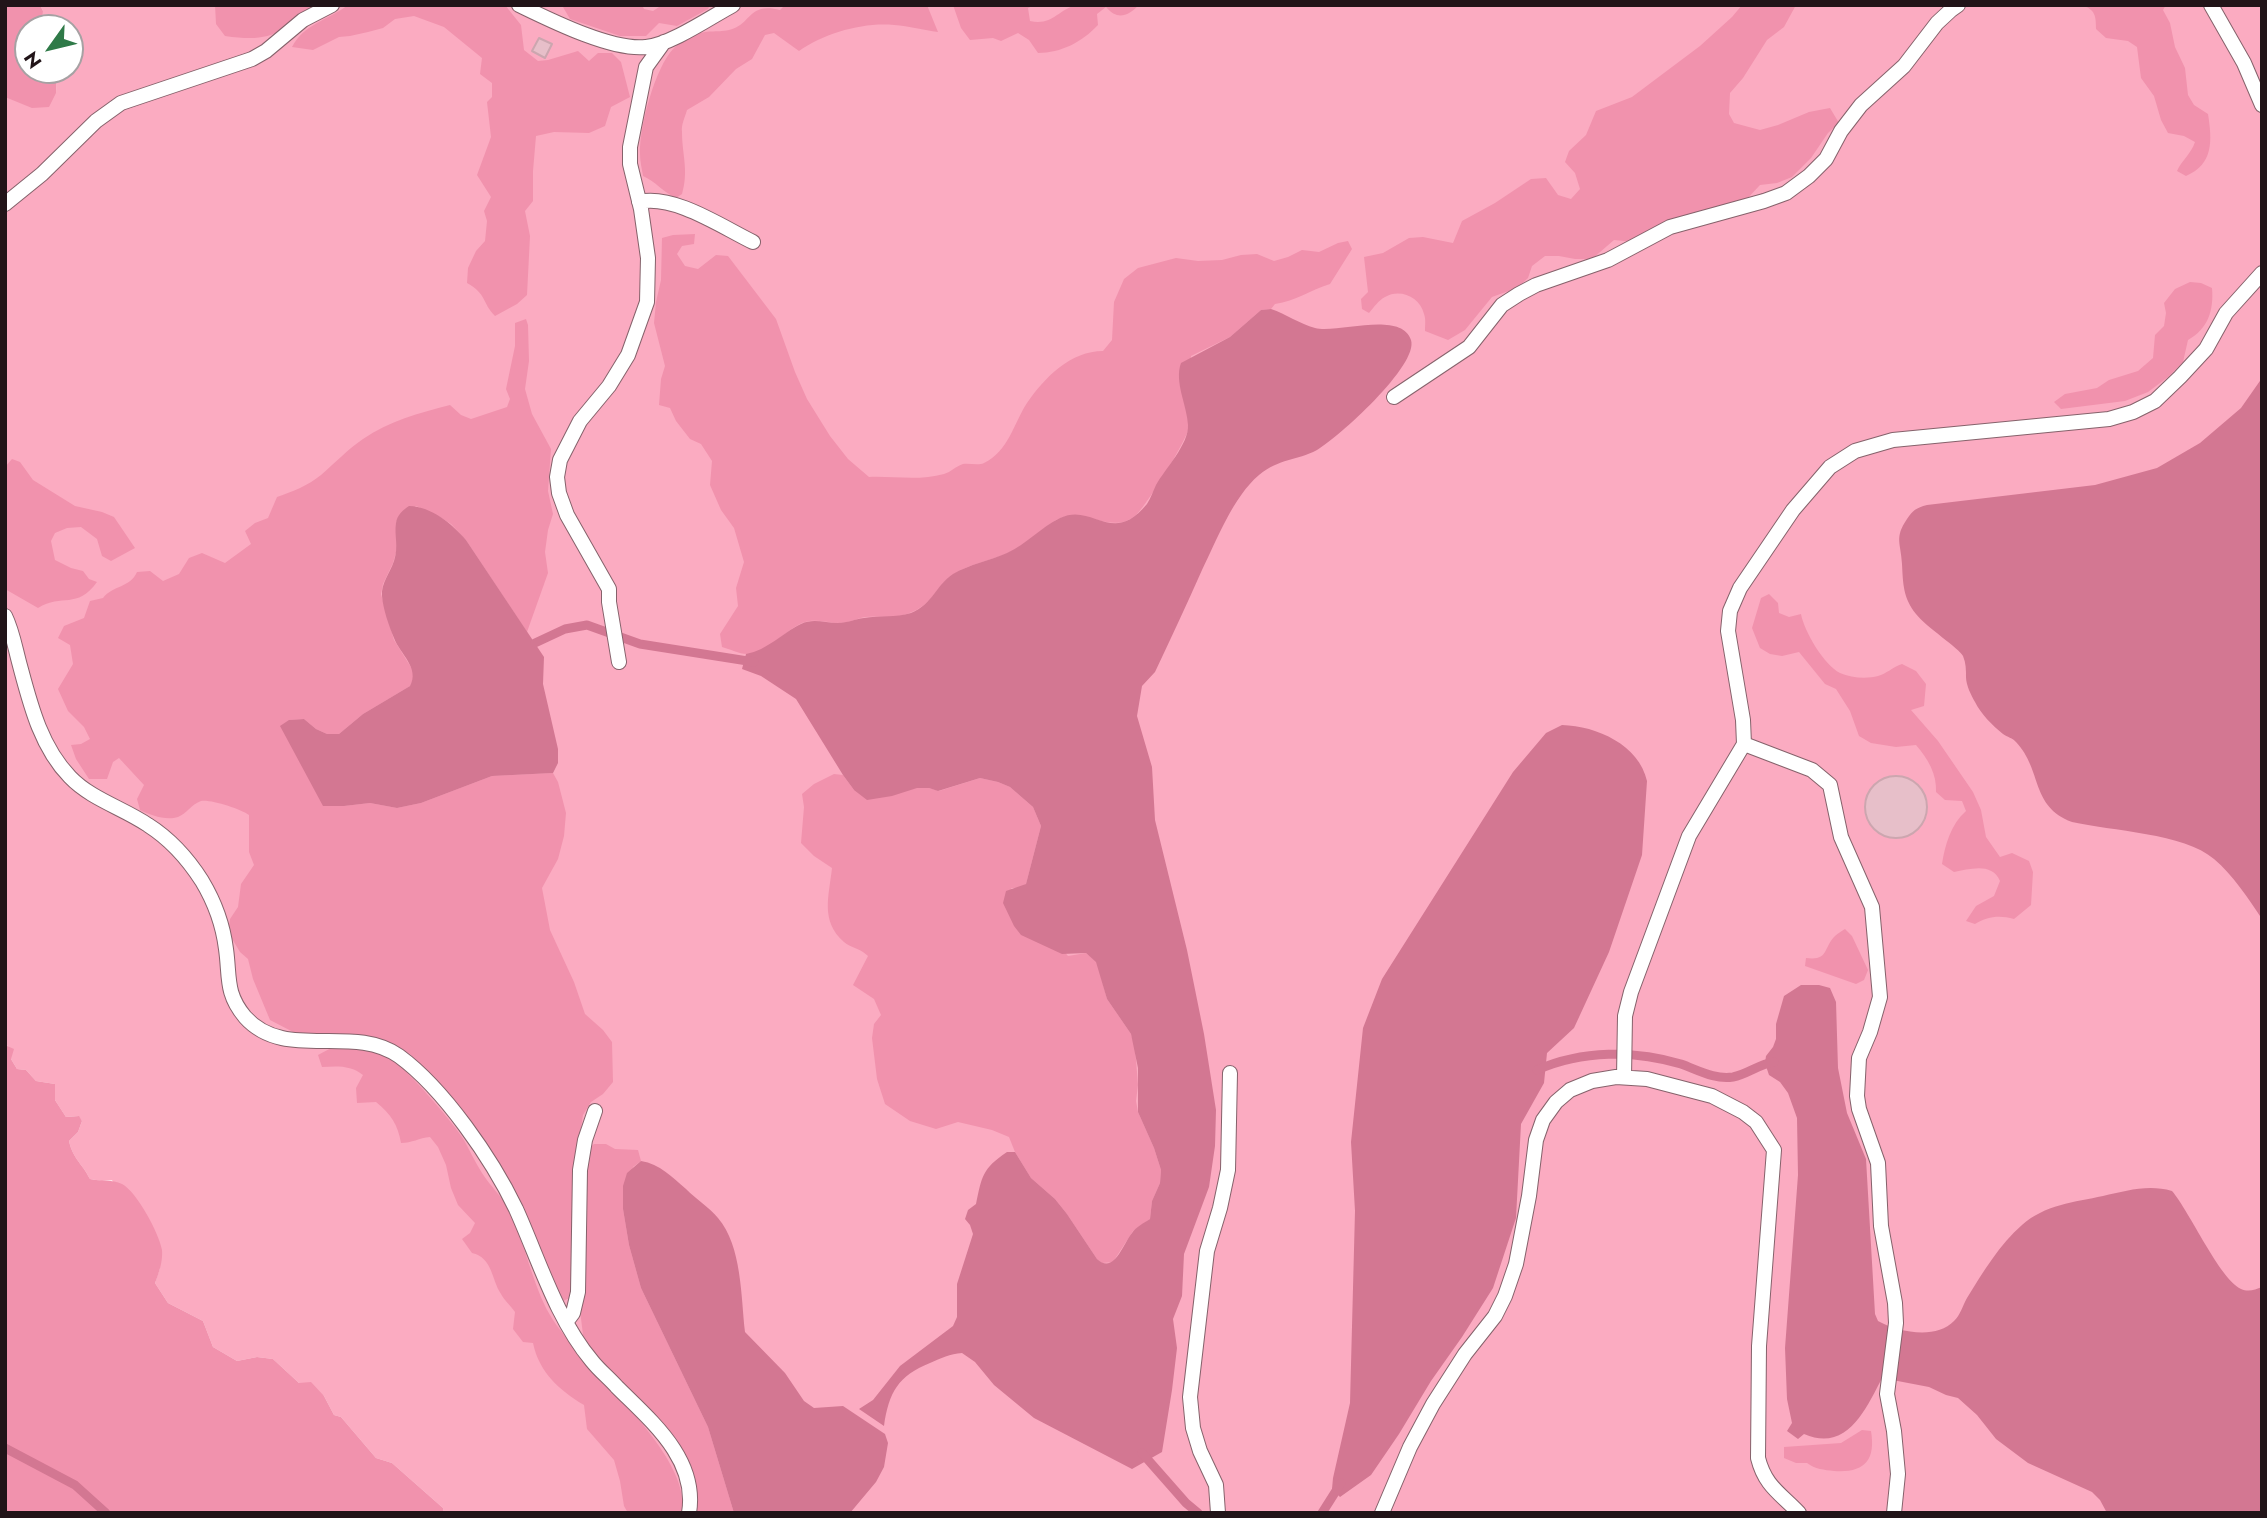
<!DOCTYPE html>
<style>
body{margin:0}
#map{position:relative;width:2267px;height:1518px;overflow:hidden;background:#fce4ea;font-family:Jost,sans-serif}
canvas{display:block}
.frame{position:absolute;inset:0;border:7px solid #211418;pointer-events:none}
.north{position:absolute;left:14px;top:14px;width:70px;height:70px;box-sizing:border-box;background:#fff;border:2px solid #a6a1a3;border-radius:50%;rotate:236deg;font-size:19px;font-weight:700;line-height:28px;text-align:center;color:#211418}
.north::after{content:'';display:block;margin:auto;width:24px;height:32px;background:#2f7a48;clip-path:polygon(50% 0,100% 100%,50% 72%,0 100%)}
</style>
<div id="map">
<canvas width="2267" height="1518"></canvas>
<div class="frame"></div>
<div class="north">N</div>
</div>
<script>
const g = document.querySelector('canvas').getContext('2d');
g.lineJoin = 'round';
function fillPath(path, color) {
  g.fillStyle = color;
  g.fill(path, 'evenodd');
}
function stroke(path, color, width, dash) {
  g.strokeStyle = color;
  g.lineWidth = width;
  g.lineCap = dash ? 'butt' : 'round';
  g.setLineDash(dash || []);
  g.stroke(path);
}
const green = new Path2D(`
 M40,5H215L216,7L317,5H2262V1513H444L443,1508L392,1463L376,1458L341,1417L334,1415L324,1396L299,1383L273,1359L257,1357L237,1361L213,1347L203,1321L168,1303L155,1283L160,1268L112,1180L102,1181L90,1179C82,1163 73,1159 69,1141L78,1132L82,1121L78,1116L66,1117L55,1100V1084L36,1081L26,1070L17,1069L11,1059L8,1046L5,1045V97L56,93L57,70H70V28H42L43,11Z`);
const forest = new Path2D(`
 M5,5H40L43,11L42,28H28V70H57L56,93L49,107L32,108L5,97Z
 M215,5H317C279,32 274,43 225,36L216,24Z
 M348,5H505L521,25L524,50L538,61L548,60L578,51L589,61L598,53H612L621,62L630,97L611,107L605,126L589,133L554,132L536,136L533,171V201L525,211L530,236L527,295L517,304L495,316C482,303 487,294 467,283L468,268L476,251L485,241L487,221L484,211L491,197L477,175L491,137L487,102L492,97V83L480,74L482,58L444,27L414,16L395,19L383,28L368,32L350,36L339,37L313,50L292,47C304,24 328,20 348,5Z
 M557,5H642L644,9L653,11L662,5H710L708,9L677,26L659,23L646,36H620L570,19L563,7Z
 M785,5H927L938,32C924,30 909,26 894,25C863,22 825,33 799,51L774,33L765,35L752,59L736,69L709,97L687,110C685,117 681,125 682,132C682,155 689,170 682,194L676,198C663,192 655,181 643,176C642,169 640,162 640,154C639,128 655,67 674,48C679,43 686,39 692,36C708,29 715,33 729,30C752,25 747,2 780,10Z
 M953,5H1035L1028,8L1030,21C1052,26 1058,10 1076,5H1139C1127,17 1117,20 1106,7L1097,14L1098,25C1082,42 1061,53 1038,53L1029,40L1018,33L1001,41L993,38L970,40L961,28Z
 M1742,5H1796L1784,27L1767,40L1743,78L1730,93L1729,114L1734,123L1760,130L1778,125L1809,112L1830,108L1839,123L1828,133L1811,158L1792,177L1777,183L1760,185L1744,202L1634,242L1614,240L1592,259H1575L1559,256H1545L1532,266L1528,278L1517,288L1492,297L1465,330L1448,340L1425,331C1425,325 1426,319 1424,314C1420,297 1400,288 1385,297C1379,300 1374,307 1369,313L1362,309L1361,299L1368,292L1364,257L1383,253L1409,238L1423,237L1453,243L1462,221L1495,203L1531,179L1546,178L1558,195L1571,199L1580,189L1575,173L1565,162L1569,151L1586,135L1596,111L1632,97L1700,46L1732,17Z
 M2082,5H2166L2163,10L2170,23L2175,47L2185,68L2188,95L2194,105L2208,114C2212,140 2214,164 2186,176L2177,171C2182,160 2191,154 2195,142L2184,136L2168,133L2161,120L2154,96L2141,78L2137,47L2128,41L2106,38L2096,29C2096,15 2095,10 2082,5Z
 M695,234L694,244L682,246L677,254L685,266L698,269L716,255L728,256L776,319L795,372L807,399L830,436L848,459L869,477C893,476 920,481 944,474C951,472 956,466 963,464C970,463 978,466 984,463C1008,452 1014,423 1027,403C1045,377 1071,351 1103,351L1112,340L1114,302L1124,279L1138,268L1176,258L1198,261L1222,260L1241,255L1257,254L1274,261L1288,257L1302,250L1319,252L1338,243L1348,241L1352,249L1330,284C1310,290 1296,301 1275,304L1271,309L1261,310L1230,337L1191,356C1190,373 1187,391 1187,409C1187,415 1189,423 1188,430C1186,441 1145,508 1136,515C1110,537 1084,504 1056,520C1040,530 1025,545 1008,553C990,561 971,563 954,574C934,586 936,604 907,614C893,619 879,615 865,617C856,619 848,623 839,623C826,623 815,618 802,623C784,631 767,654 747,654C739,654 730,649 722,647L720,634L738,606L736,588L744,562L734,528L721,510L710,485L712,461L701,444L690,439L676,421L670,408L659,405L661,379L665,366L654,323L656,302L661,280L662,238L673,235Z
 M2190,282L2201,283L2212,288C2214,310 2208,329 2188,340L2183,362L2168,377L2148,392L2125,401L2061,409L2054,402L2065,394L2097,388L2109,380L2138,371L2153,358L2155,335L2164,326L2166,313L2164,303L2175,289Z
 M526,319L528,325L529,361L525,389L532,414L551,449L548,491L553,514L548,530L545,552L548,573L527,632L466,540L451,524L440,517L416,506L396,522L397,549L393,563L383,584L381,594L394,640L414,672L413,681L410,686L363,714L339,734H327L316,729L304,719L289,720L344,806L370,803L397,808L421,803L492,776L553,773L558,782L566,813L564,836L558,859L542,888L550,930L574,982L585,1014L603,1030L612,1042L613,1082L603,1094L591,1102L583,1115L576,1159L572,1297L563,1301L438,1084L410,1054L381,1039L353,1034L312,1036L297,1034L270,1020L253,979L248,959L240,952L228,932L230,919L238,907L241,884L254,865L249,852V815C241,809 210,799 201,801C192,804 186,814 178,817C166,821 150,815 140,810L137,799L144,785L119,758L113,762L107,779H89L76,759L71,745L81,744L90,739L84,727L68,711L58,689L73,664L70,645L58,638L64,626L84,618L90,601L103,598C113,585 130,588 137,572L150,571L163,581L179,574L189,558L202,553L225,563L251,544L245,531L255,523L268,518L277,497C292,492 309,485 321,475C335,463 347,450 363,439C389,421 419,413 450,405L461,415L471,419L507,407L510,399L506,389L515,346V323Z
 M12,459L20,462L33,480L75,506L102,512L114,517L135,548L111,561L102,556L97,539L81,527L67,528L55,533L51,541L55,560L71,568L83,571L89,579L97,582C77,610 62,593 38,608L5,589V467Z
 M1769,594L1778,603L1779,613L1789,617L1801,614C1804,631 1824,665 1840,673C1851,678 1867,679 1878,676C1886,674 1893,667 1902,664L1916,671L1926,684L1924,706L1911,710L1938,741L1973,792L1981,810L1986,837L2000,857L2012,853L2029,861L2033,872L2031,905L2014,919C2000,915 1988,916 1975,924L1966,921L1976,906L1994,896L2000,881C1992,862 1970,869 1954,872L1942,864C1945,845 1951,824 1966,811L1962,801L1945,800L1936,792C1937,774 1928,759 1916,745L1896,747L1871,743L1859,736L1850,711L1836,689L1825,684L1799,652L1782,656L1770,654L1760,648L1752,628L1761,598Z
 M834,774L843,775L854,790L917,788H929L939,791L980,778L998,782L1010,787L1033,807L1041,826L1026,884L1019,888H1011L1068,956L1086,953L1097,962L1107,999L1131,1034L1135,1047L1138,1085L1136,1101L1138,1112L1154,1148L1161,1170L1160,1183L1152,1201L1150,1219L1133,1231L1113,1262L1102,1263L1097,1259L1067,1214L1055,1199L1031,1178L1015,1152L1009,1137L992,1130L958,1122L936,1129L910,1121L885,1104L877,1079L872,1038L874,1024L881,1015L874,999L853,985L868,956C858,947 851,948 844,942C820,921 829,896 832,868L814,856L801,843L804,807L802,794L814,784Z
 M1845,929L1852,936L1868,970L1864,980L1856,984L1805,966L1806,958C1829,961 1823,948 1835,936C1838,933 1842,931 1845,929Z
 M5,1045L14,1049L11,1059L17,1069L26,1070L36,1081L55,1084V1100L66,1117L79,1116L82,1121L78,1132L69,1141C73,1159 82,1163 90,1179C101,1182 112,1179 122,1184C137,1192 159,1233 162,1250C163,1261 159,1273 155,1283L168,1303L203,1321L213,1347L237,1361L257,1357L273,1359L299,1383L311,1382L324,1396L334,1415L341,1417L376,1458L392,1463L443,1508L444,1513H5Z
 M333,1047C349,1049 376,1049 390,1058C407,1069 453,1122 464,1140C470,1151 475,1162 482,1173C490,1186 503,1197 509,1211C525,1243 533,1286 550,1315C578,1364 696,1456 681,1513H628L624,1506L620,1481L614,1460L587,1429L584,1405C559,1390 539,1372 533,1343L523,1342L513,1329L515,1312C511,1306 504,1300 501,1294C491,1279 493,1258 472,1253L462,1239L470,1233L475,1223L458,1205L451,1188L446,1165L438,1147L430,1137C419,1138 412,1143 401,1143C398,1125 391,1114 376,1102L357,1103L356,1088L363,1075C351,1065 337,1066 322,1067L318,1055Z
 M594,1144H606L615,1149L638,1150L641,1161L633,1167L623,1209L629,1245L641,1288L708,1427L734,1513H694L667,1429L592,1351L583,1335L580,1310L585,1174L589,1148Z
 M1862,1430L1871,1431C1876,1461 1864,1473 1834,1471C1824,1470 1815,1469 1807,1463H1796L1784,1458V1447L1841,1443Z`);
const water = new Path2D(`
 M1271,309C1286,314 1300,324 1315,328C1337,334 1401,310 1411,340C1419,365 1338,438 1317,450C1296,461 1280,458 1259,475C1233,497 1217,540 1202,570C1187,604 1171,638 1155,672L1142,686L1137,716L1152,767L1155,820L1187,950L1204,1034L1216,1110L1215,1146L1209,1187L1184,1254L1182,1296L1173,1319L1177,1348L1172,1390L1162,1452L1132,1469L1034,1418L994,1385L975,1362L962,1353C950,1354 941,1358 930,1363C898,1376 889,1392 884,1426L859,1409L873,1400L900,1366L953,1326L957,1317V1284L973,1234L970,1225L965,1219L968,1210L976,1204C982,1176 982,1169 1007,1152H1015L1031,1178L1055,1199L1067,1214L1097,1259C1114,1275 1123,1244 1132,1233C1136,1227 1144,1223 1150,1219L1152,1201L1160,1183L1161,1170L1154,1148L1138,1112V1068L1131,1034L1107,999L1096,962L1086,953L1062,954L1021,935L1014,926L1003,903L1006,891L1026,884L1041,826L1033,807L1010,787L998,782L980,778L938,791L929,788H917L892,796L867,800L854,790L843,775L796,699L761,676L742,669L746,654C768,650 782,633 801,624C813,618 825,623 838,623C847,623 855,619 864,618C880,615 895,618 911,613C933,604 936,585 953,574C970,564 989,561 1007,553C1027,544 1041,527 1060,518C1093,502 1112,547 1147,504C1151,498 1153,491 1156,485C1165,469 1189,444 1188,425C1187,405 1174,382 1181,363L1230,337L1261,310Z
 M2262,378V919C2248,898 2233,875 2214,859C2184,833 2111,831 2072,822C2030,806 2043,771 2016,742C2013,738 2007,737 2003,734C1992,725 1981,714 1975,702C1971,695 1966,685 1966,677C1966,670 1966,663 1963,656C1960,649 1925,626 1916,614C1903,598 1903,583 1902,564C1901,543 1894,538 1907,519C1913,510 1916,508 1927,505L2095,485L2157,468L2200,443L2241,408Z
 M409,506C432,507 451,523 466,540L544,657L543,684L558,749V763L553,773L492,776L421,803L397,808L370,803L344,806H323L280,726L289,720L304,719L316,729L327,734H339L363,714L410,686C420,668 400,654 394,638C389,626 383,609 382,596C381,583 390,573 394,561C399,546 394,536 396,523C397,515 403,510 409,506Z
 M1562,725C1597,726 1639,745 1647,781L1642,855L1609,952L1574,1028L1547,1053L1544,1083L1521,1124L1516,1218L1493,1288L1462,1337L1431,1381L1399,1434L1371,1475L1340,1497L1332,1489L1333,1478L1350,1403L1355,1211L1351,1142L1363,1028L1382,979L1513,772L1546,733Z
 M1801,985H1819L1830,988L1836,1002L1838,1068L1847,1113L1866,1159L1875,1314L1878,1321C1898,1332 1936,1340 1954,1321C1960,1316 1963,1305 1967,1298C1983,1272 2000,1244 2022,1225C2044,1205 2075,1202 2103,1196C2126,1191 2148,1184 2172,1191C2190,1212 2219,1278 2241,1289C2248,1292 2255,1290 2262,1287V1513H2107L2100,1500L2092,1492L2028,1463L1996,1439L1977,1415L1958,1398L1946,1395L1929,1387L1882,1378C1866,1409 1847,1453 1804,1434L1798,1439L1787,1431L1792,1423L1787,1399L1785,1348L1798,1175L1797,1118L1788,1093L1780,1082L1769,1075L1765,1063L1766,1056L1773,1047L1776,1039V1024L1784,996Z
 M641,1161C660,1164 672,1177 686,1189C696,1199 709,1207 718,1218C742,1246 741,1297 745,1332L785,1373L804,1401L814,1408L843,1406L885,1434L888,1443L884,1467L876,1482L850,1513H734L708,1427L641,1288L629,1245L623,1209V1186L627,1173Z`);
const stream = new Path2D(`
 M535,643L565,629L587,625L640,644L754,662
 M1537,1070C1582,1050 1635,1050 1681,1064C1698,1070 1715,1080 1733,1077C1748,1074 1759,1064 1774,1062
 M5,1448L75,1485L106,1513
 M1142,1453L1186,1503L1198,1513
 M1322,1513L1341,1483`);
const building = new Path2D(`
 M539,38L552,44L545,58L532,51Z
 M1865 807a31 31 0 1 1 62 0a31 31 0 1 1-62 0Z`);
const service = new Path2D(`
 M519,5C550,20 612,51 646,47C670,45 711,17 733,5
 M2211,5L2244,63L2262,105
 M639,202C674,194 722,227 753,242
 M5,204L42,174L96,121L121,103L252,59L266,51L303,20L332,5
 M1394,397L1469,347L1502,305L1519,294L1536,285L1608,260L1670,227L1764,201L1786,193L1809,176L1826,159L1841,131L1861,105L1904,66L1937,23L1951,10L1958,5
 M5,616C12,630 15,647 19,662C30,703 40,746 70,777C91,799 123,808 148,825C170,839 188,859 202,881C214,901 223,925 226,949C230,977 225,993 245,1017C285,1062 352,1023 399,1056C444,1089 492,1159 516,1209C539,1260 556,1318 592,1361C599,1370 609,1378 617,1387C651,1421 698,1459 689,1513
 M619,662L609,602V589L567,515L559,493L557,477L560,460L580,421L609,386L628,355L647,302L648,258L641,209L630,164V147L646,67L664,42
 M1744,744L1812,770L1830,785L1841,837L1872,907L1880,997L1870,1032L1859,1058L1857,1096L1859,1109L1878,1163L1881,1226L1895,1303L1896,1323L1887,1394L1894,1431L1898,1474L1894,1513
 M1624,1077L1625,1016L1631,992L1689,836L1744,744L1743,720L1728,631L1730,611L1740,588L1793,510L1830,467L1855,451L1893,440L2109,419L2133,412L2155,401L2180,377L2206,349L2226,313L2262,273
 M567,1321L573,1313L578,1292L580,1170L585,1140L595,1111
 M1218,1513L1216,1485L1200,1451L1193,1428L1190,1397L1207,1251L1220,1208L1228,1170L1230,1073
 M1382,1513L1410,1447L1433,1404L1465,1354L1495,1316L1505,1296L1516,1264L1529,1196L1536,1140L1543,1120L1556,1102L1570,1090L1592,1081L1616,1077L1647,1079L1712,1096L1743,1112L1756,1122L1774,1150L1759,1346L1758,1458C1765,1486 1780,1493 1799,1513`);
fillPath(green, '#fbabc1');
fillPath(forest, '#f192ad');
fillPath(water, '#d37792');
stroke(stream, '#d37792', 9);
fillPath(building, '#e7bfc9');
stroke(building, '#cca6af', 2);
stroke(service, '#85626b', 16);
stroke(service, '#fff', 14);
</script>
